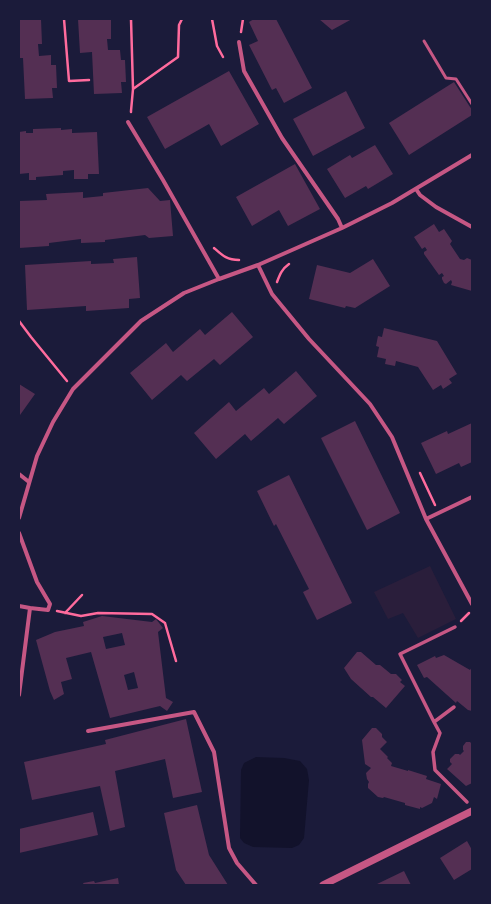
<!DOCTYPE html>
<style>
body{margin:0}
#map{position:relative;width:491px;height:904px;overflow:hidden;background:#1b1b3a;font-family:"DejaVu Sans",sans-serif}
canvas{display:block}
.frame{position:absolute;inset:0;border:20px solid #1b1b3a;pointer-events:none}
</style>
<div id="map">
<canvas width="491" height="904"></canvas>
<div class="frame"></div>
</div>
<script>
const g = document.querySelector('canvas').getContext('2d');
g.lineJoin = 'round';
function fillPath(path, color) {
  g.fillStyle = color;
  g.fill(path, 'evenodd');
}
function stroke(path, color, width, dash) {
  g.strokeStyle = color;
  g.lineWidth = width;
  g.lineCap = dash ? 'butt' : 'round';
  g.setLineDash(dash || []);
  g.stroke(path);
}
const green = new Path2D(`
 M430,566L456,619L418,638L403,613L388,619L374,592Z`);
const water = new Path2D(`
 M256,757L284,758L300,761L307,769L309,780L304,838L299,845L292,848L253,847L244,843L240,838L241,770L244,763Z`);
const building = new Path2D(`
 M19,19H41L42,44H38L39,56L51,55V65H56L57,88H52L53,98L25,99L23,58H19Z
 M78,19H111V39H107L108,50H120L121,60H125L126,82H121L122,93L94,94L92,52L80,53Z
 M254,19H276L312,88L284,103L276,88L272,90L249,45L258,41L249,22Z
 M319,19H352L332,30Z
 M229,71L259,124L221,146L209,124L165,149L147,117Z
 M454,82L472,110V115L409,155L389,123Z
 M346,91L365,128L313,156L293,119Z
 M61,128V130L72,129V133L97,132L99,174H88V179H74V170L63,171V175L36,177V180H29V173L19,174V132L26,131V133H33V129Z
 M375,145L393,174L368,189L366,186L345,198L327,169L350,155L352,158Z
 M295,164L320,209L288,226L279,210L252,226L236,197Z
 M148,188L160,201L170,200L173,236L149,238L145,235L105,240V242L81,243V239L49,243V246L19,248V201L47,200L46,194L83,192V198L103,196V193Z
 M434,224L439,232L444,229L452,241L450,244L460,259L464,260L467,258L472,260V291L451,285L452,282L451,280L446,284L444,283L442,279V277L444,276L442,273L439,275L424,254V252L427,250L425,247L422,249L414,237Z
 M137,257L140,298L129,299V308L86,311V306L27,310L25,265L91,261V264L114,263L113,259Z
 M373,259L390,286L355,308L346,306L345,308L309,299L317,265L350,273Z
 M232,312L253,337L220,365L214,359L187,381L181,375L152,400L130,373L166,343L173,352L200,329L205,335Z
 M384,328L437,341L457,374L449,379L452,383L443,389L441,385L433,390L418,367L396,361L395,366L385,364L386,359L377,357L379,347L376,346L378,336L382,337Z
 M296,371L317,396L284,424L278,418L251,441L245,434L216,459L194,433L229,402L236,411L264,388L269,394Z
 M19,384L35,394L20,415H19Z
 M355,421L400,513L367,530L321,438Z
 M472,423V462L461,467L459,463L436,474L421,443L447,431L448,434Z
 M289,475L352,603L317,620L303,592L309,589L276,524L274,526L257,491Z
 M102,616L152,622L156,619L163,628L158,632L166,698L173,702L167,711L160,706L110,718L91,652L66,658L72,679L61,682L64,694L54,700L50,691L36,640L55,632L84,626L83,622ZM122,633L125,645L106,649L103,637ZM134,672L138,688L128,690L124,675Z
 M357,652H361L376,665H380L391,674H396L402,680L400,682L405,686L386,708L373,697H371L351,679L344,668Z
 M444,655L470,670L472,667V711L468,710L457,701L456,703L427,677L424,678L417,665L435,656L436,658Z
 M186,719L202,792L173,798L165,759L115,771L125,827L110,831L100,786L32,800L24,762L106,744L105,740Z
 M372,728H376L382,734V737L387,742L380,749L388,757L387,758L392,763L391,766L408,771V770L427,776L426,779L441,784L437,799L434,797L432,803L422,808L420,807V809L405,805V803L384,797L383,798L378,797L368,788V784L369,782L367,779L366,773L371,768L365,764L362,740Z
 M466,742H470L472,744V783L466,786L447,769L452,764L450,762V759L455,754H459L460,755L464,751L463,750V746Z
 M197,805L209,855L228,885H186L176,870L164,813Z
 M93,812L98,835L19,853V829Z
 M467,841L472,850V869L454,880L440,858Z
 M404,871L411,885H375Z
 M118,878L119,885H84L83,883L94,881L95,883Z`);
const path = new Path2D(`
 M64,19L69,81L89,80
 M131,19L133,89L131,111V112
 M212,19L217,46L223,57
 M241,32L243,19
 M133,89L178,57L179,25L182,19
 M214,248C223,256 227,260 239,260
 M277,282C280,274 282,269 289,264
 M19,321L31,337L67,381
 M420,473L435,505
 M57,611L81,616L98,613L152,614L165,623L176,661
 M65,613L82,595
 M461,621L469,613`);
const service = new Path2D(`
 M424,41L446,78L456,79L472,104`);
const pedestrian = new Path2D(`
 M454,707L434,722L440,733L433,752L435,770L467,802
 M434,722L400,654L455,627`);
const minor = new Path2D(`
 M239,42L244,71L282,138L338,219L342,228
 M128,122L163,180L219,279
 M416,189L420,195L436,207L472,227
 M258,265L272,294L309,339L370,404L392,437L426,519L472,604
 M19,474L29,482
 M19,518L37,456L53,422L73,389L141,321L184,293L219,279L258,265L342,228L392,203L472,155
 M426,519L472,497
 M19,533L37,582L50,604L48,610L30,608
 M19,606L30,608L19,695
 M88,731L194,712L214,752L229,848L237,863L256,885`);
const tertiary = new Path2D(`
 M323,885L472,811`);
fillPath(green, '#2a1e3b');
fillPath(water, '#12122b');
fillPath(building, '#542f53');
stroke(path, '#ff6b9d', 2.5);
stroke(service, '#c65784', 3);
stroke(pedestrian, '#c65784', 3.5);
stroke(minor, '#c65784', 4);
stroke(tertiary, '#c65784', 7);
</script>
